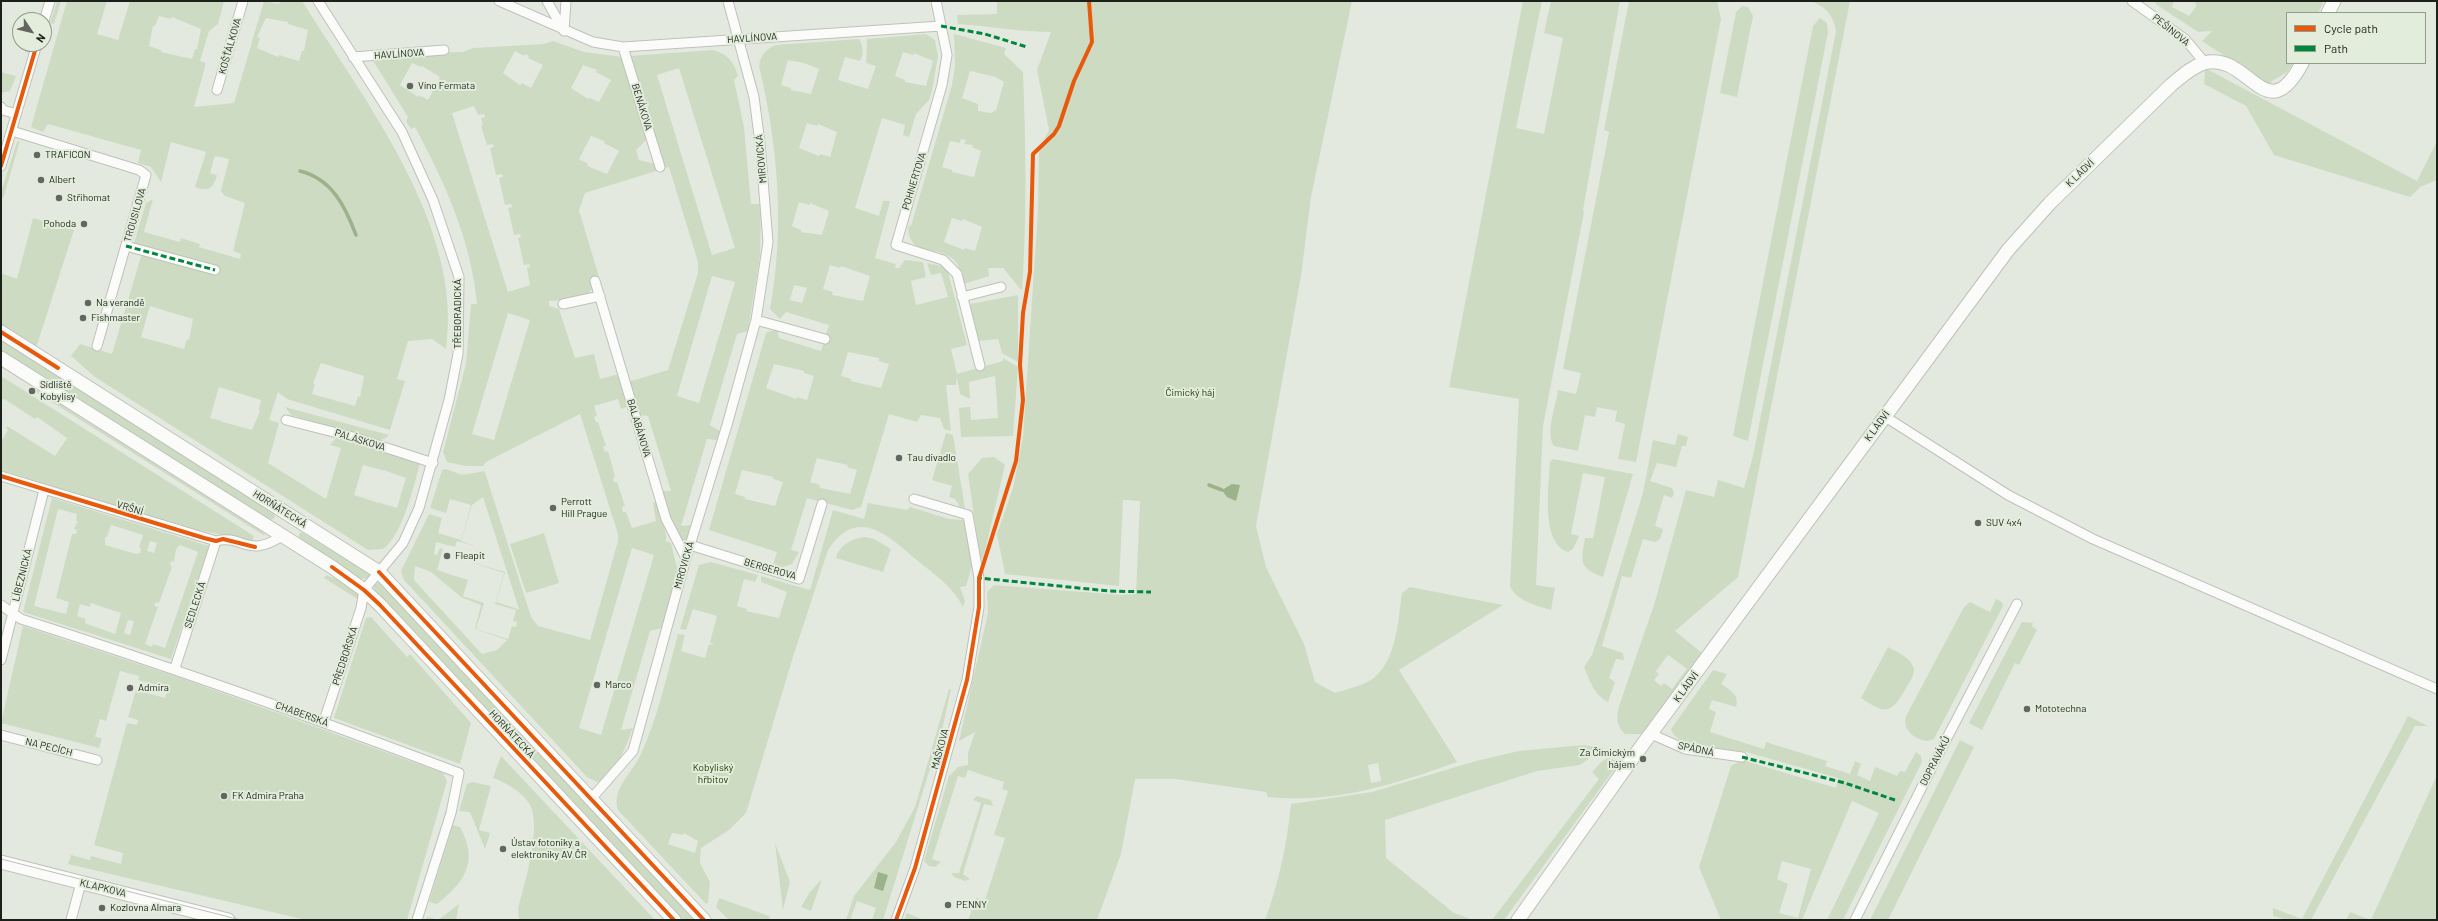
<!DOCTYPE html>
<meta charset="utf-8">
<style>
body{margin:0}
#map{position:relative;width:2438px;height:921px;overflow:hidden;background:#e4e9e0;font-family:Barlow,sans-serif}
canvas{display:block}
.frame{position:absolute;inset:0;border:2px solid #1c201a;pointer-events:none}
.legend{position:absolute;left:2286px;top:12px;width:140px;height:52px;box-sizing:border-box;background:#e3eddc;border:1px solid #939b8e;margin:0;padding:5px 7px;list-style:none;font-size:12px;color:#1c201a}
.legend li{display:flex;align-items:center;gap:8px;height:20px}
.legend b{width:20px;border:1px solid #939b8e}
.north{position:absolute;left:12px;top:12px;width:40px;height:40px;box-sizing:border-box;background:#e3eddc;border:1px solid #939b8e;border-radius:50%;rotate:125deg;font-size:11px;font-weight:700;line-height:16px;text-align:center;color:#1c201a}
.north::after{content:'';display:block;margin:auto;width:14px;height:18px;background:#62665f;clip-path:polygon(50% 0,100% 100%,50% 72%,0 100%)}
</style>
<div id="map">
<canvas width="2438" height="921"></canvas>
<div class="frame"></div>
<ul class="legend">
<li><b style="height:5px;background:#e8590c"></b>Cycle path</li>
<li><b style="height:5px;background:#00873e"></b>Path</li>
</ul>
<div class="north">N</div>
</div>
<script>
const g = document.querySelector('canvas').getContext('2d');
g.lineJoin = 'round';
function fillPath(path, color) {
  g.fillStyle = color;
  g.fill(path, 'evenodd');
}
function stroke(path, color, width, dash) {
  g.strokeStyle = color;
  g.lineWidth = width;
  g.lineCap = dash ? 'butt' : 'round';
  g.setLineDash(dash || []);
  g.stroke(path);
}
function drawText(font, color, halo, rows, align = 'center') {
  g.font = font + ' Barlow,sans-serif';
  g.lineWidth = 4;
  g.setLineDash([]);
  g.textBaseline = 'middle';
  g.strokeStyle = halo;
  g.fillStyle = color;
  for (const [text, x, y, turn = 0] of rows) {
    g.save();
    g.translate(x, y);
    g.rotate((+turn || 0) * Math.PI / 180);
    g.textAlign = isNaN(turn) ? turn : align;
    if (halo) g.strokeText(text, 0, 0);
    g.fillText(text, 0, 0);
    g.restore();
  }
}
const green = new Path2D(`
 M57,1H61L54,24L50,23Z
 M67,1H107L97,34L118,40L130,1H224L218,24L209,31L200,61L206,63L194,107L234,103L264,1L279,4L280,1H302C364,100 464,226 446,349L432,339L408,341L397,379L405,381L390,430L287,399L278,392L269,420L279,423L268,463L326,499L341,448L330,445L335,439H343L420,463C414,486 402,536 383,549L368,550L95,377L71,356L80,344L112,354L142,253L132,250L146,203L153,199L144,232L180,242L181,238L200,244L199,247L240,259L241,254L233,251L245,203L225,196L221,191L229,159L215,156L210,173L217,175C213,189 209,192 195,187L206,152L171,142L161,182L151,167L138,163L141,150L48,124L43,132L31,127ZM159,16L171,19L172,17L201,29L197,49H195L192,59L161,52V50L149,46L153,26H155ZM266,18L288,22V24L308,30L304,51H302L299,61L279,55L278,57L257,48L260,38L257,37ZM150,306L163,310L164,308L163,310L172,313L173,311V313L193,319L189,340L187,339L184,349L141,337ZM321,363L364,376L360,397L358,396L355,406L312,394L315,384L313,383ZM219,387L261,400L259,410L260,411L252,430L223,422L222,423V421L210,418ZM363,465L385,471L386,469V471L406,478L400,497L402,498H400L397,508L377,502L376,504V502L367,499L366,501L367,499L354,495L357,485L355,484L357,485Z
 M997,1H1352L1311,197L1301,276L1256,526L1266,567L1304,644L1315,682L1335,693C1347,689 1366,685 1375,677C1397,657 1398,620 1402,593L1410,587L1503,605L1399,670L1457,762C1396,784 1334,804 1268,797L1266,792L1176,779H1135L1121,854L1097,920H968L976,898L985,900L1005,838L994,835L1008,791L1002,789L1004,782L968,770L965,778L958,776L932,859L941,862L935,867L929,866L924,861L949,776L958,767L968,765V753L975,732L959,741L988,613L987,592L994,585L1122,595L1136,594L1140,501L1052,495L1123,500L1119,586L1005,574L997,534L1013,488L1023,437L1038,210L1039,150L1049,130L1037,70L1051,32C1021,32 989,26 958,24L957,15L997,14ZM1378,763L1381,781L1371,783L1368,765Z
 M1523,1H1542L1516,128L1544,134L1563,38L1544,33L1551,1H1620L1583,210L1584,212L1543,426L1536,585L1555,588L1551,610C1538,606 1516,601 1510,586L1519,399L1449,387Z
 M1629,1H1717L1721,19L1636,462L1618,459L1625,424L1615,421L1617,411L1597,407L1595,417L1585,415L1578,451L1554,446C1545,433 1556,405 1558,390L1576,394L1581,373L1563,369L1609,132L1604,130Z
 M1809,1H1850L1738,577L1675,631L1702,653L1642,734H1625C1616,726 1616,717 1619,706L1654,605L1686,490L1714,497L1718,480L1744,488L1753,456L1836,31C1833,15 1825,5 1809,1ZM1668,655L1687,669L1672,689L1664,683L1661,686L1654,680L1659,674L1656,671Z
 M2154,1H2174L2172,7L2189,16L2197,5L2195,3L2196,1H2324L2318,13H2287V63H2293L2287,72L2272,81L2270,84L2264,82L2202,41L2212,31L2198,32L2157,5Z
 M1742,6L1748,7L1753,16L1737,97L1720,93L1736,12Z
 M1820,18L1827,23L1828,32L1748,441L1733,436L1813,26Z
 M926,34L935,40L938,56L932,91L929,100L916,114L909,137L903,135L905,125L882,118L855,208L879,216L883,201H890L875,258L896,264L895,268H899L905,260L923,262L926,277L911,281L916,305L948,297L941,273L931,275L927,263L942,266L948,272L967,345L951,349L957,374L1003,361V358L1018,367L1013,436L961,437L959,408L970,407L971,420L998,418L995,376L969,382L970,399L960,394L957,377L956,385H946L951,431L944,429L940,418L921,415L917,422L889,414L861,507L852,510L807,498L791,550L799,552L792,564L783,567L773,565L777,552L709,530L766,333L777,329L779,338L821,351L829,325L786,312L780,319L770,309C785,227 778,146 759,66C761,55 765,49 776,45L859,39C863,45 864,56 860,61L845,57L838,80L868,89L876,66L866,63L867,39ZM903,52L913,55L914,53L933,61L926,86L905,82V80L895,76ZM788,60L804,63L819,69L811,94L791,90V88L781,85ZM807,123L817,126L818,124L837,132L830,157L820,154L819,156L799,148ZM799,202L809,205L810,203L829,211L822,235L801,232V230L792,226ZM830,265L840,268L841,266L870,276L863,301L832,295L833,292L823,289ZM794,285L807,288L802,303L790,300ZM848,352L879,358V361L889,364L881,388L851,381V379L841,376ZM774,364L804,371V373L814,376L807,400L797,397L796,399L766,388ZM817,458L848,465L847,467L857,470L850,494L820,488V485L810,482ZM742,470L773,477V479L783,482L775,506L745,499V497L735,494Z
 M954,34L1006,48L1004,54L1023,72C1026,145 1027,217 1022,291L1003,268H988L989,276L964,284C962,275 960,265 953,259C935,244 909,258 908,226H911L952,85L955,66ZM970,71L996,77L1004,82L996,110L991,113L978,111V104L962,98ZM961,139L966,140L964,144L973,145L972,147L981,151L974,177L952,172V170L942,167L950,141L960,143ZM952,218L962,221L963,219L982,227L975,251L965,248L964,250L944,242Z
 M553,41L584,52L623,57L647,139L636,150L639,160L655,164L656,171L585,193L579,210L599,277L590,280L592,289C585,300 560,300 549,301V306L559,309L575,358L594,354L600,379L619,374L627,407L621,409L618,399L594,406L597,416L594,417L596,422H598L606,446L603,447L605,452L608,451L615,476L613,478L614,482H617L625,506L622,507L623,512H626L632,528L656,521L653,503L657,502L666,534V541L671,543L678,572L662,628L650,631L621,730L633,728C626,746 616,775 597,782L587,777L404,580L401,571L429,514L442,518L438,533L461,540L471,505L450,499L446,513L430,508L442,470L446,469L462,475L485,471L483,466H466L447,462L443,452L466,364L471,304H477C471,240 445,183 415,127L411,129L406,121L408,117L372,59L376,55L463,52L473,48L544,44ZM515,51L524,56L525,54L529,56L528,58L543,65L531,88L522,83L520,85L503,73ZM412,63L421,67L422,66L440,77L428,100L419,95L418,97L400,85ZM583,65L597,70L596,72L611,80L599,102L590,98L588,99L571,88ZM474,106L478,115L484,114L485,117L481,118L483,125L481,126L487,145L493,144L494,147L490,148L496,175L502,174L503,177L499,178L505,205L511,204L512,207L508,208L514,235L520,234L521,237L518,238L524,265L529,264L530,267L527,268L530,285L508,292L452,113ZM591,136L604,141V143L619,151L607,174L587,166L588,164L579,159ZM508,313L530,320L494,440L472,434ZM580,414L618,534V541L590,640L538,626L531,617L483,466L486,462ZM483,497L519,609H518L496,602L505,572L474,563L478,547L461,541L472,505ZM457,541L478,547L473,563L504,573L495,604L516,610L513,621L517,622L516,627L512,626L508,639L476,629L484,603L463,596L468,580L437,570L443,549L440,548L437,555L434,554L436,542L455,547ZM632,548L654,555L601,735L579,728ZM415,566L431,572L461,597L481,605L475,629L507,640L497,650L482,654L414,580Z
 M713,50C728,54 734,62 738,76L734,80L744,127L751,204H761L760,255L748,331L737,334L710,425L720,431L717,440L707,439L681,526L692,525L684,547L679,546L661,491H671L648,416L638,415L628,382L668,370L698,273V262L669,167L664,168L629,56ZM679,68L735,248L712,255L657,75ZM712,276L735,282L699,403L677,396Z
 M2205,68L2417,181L2437,141V180L2420,187L2410,197L2274,155L2246,106L2204,84Z
 M1,72L16,76L10,91L1,93Z
 M20,141L3,199L1,192L17,142Z
 M33,218L74,230L36,348L1,325V273L17,279Z
 M1018,295V362L1002,353L998,339L979,341L970,304Z
 M1,340L273,510L275,518L271,520L267,518L1,351Z
 M1,376L254,536L252,541L179,526L1,470V438L3,439L8,430L6,428L7,426L55,456L67,438L37,417L35,419L4,399L1,400Z
 M37,390L263,532L265,536L36,392Z
 M285,407L389,435L386,438L377,441L291,415Z
 M946,433L953,435L965,508L960,507L955,499L949,497L952,486L932,480Z
 M1678,434L1688,437L1686,446H1682L1676,467L1657,463L1650,481L1672,488L1674,493L1672,498L1664,495L1655,526L1663,529L1660,539L1655,542L1643,539L1631,578L1622,576L1602,646L1623,653L1624,660L1616,659L1609,678L1615,682L1608,702C1594,695 1590,681 1584,667L1592,655L1604,619L1643,493L1653,440L1675,445Z
 M994,457L1005,465L983,559L980,557L968,474L982,458Z
 M1553,459L1633,474L1603,577C1578,568 1581,561 1585,538H1593L1605,477L1583,473L1571,534L1579,536L1573,549L1568,552C1540,543 1549,484 1550,462Z
 M52,498L209,546L171,659L23,612ZM58,509L77,514L76,521H78L74,529L77,530L76,534H72L56,598L69,602L66,614L34,606ZM111,525L143,535L139,547L141,548L140,553L136,554L105,545V537H107ZM150,541L157,543L154,553L147,551ZM180,545L198,552L165,648L153,644L152,647L145,644L158,607L154,606L156,602L159,603L172,567L170,565L171,561L174,562L176,549ZM91,603L121,613L115,634L87,624L85,623L86,619L77,616L80,604L90,607ZM128,620L134,621L130,635L124,633Z
 M868,503L907,510L910,507L949,519L965,520L973,562L966,586L960,587L965,601L963,607C953,587 935,575 918,561C888,536 858,505 828,550L793,657L746,813L729,830L701,848L700,863L710,882L708,903L706,904L618,810C611,790 631,774 640,756C658,718 667,674 678,634L685,635L681,651L705,658L709,644L714,645L710,642L717,616L693,609L686,630L680,629L699,565L711,562L758,575L755,582L744,579L737,606L747,609L746,611L779,618L787,592L761,582V576L810,590L833,510L864,519ZM672,833L683,835L684,833L698,841L695,853L668,844Z
 M301,532L369,573V578L360,579L299,540V534Z
 M544,533L559,583L526,593L510,544Z
 M865,537L874,539L891,549L883,572L836,558C839,545 853,538 865,537Z
 M326,575C336,579 359,587 359,600L324,578Z
 M380,582L697,920H683L375,591L374,585Z
 M1996,599L2002,602L2003,606L1934,739L1927,741C1914,739 1902,730 1906,716L1964,607L1970,602L1990,612Z
 M371,617L407,657L410,654L471,723L460,764L334,718L366,618Z
 M2022,622L2033,623L2032,626L2037,630L2019,665L2015,663L1982,730L1969,723Z
 M23,626L178,677L443,773L447,781L407,920H306L68,864L71,855L90,860L91,856L121,864L123,853L94,845L127,723L137,725L138,720L128,717L136,690L165,698L168,688L138,680L139,676L120,671L106,721L100,719L95,737L102,738L99,748L1,723Z
 M1888,647C1898,653 1912,657 1914,670C1914,677 1908,684 1905,690C1890,716 1884,713 1861,698Z
 M1713,670L1727,674L1721,684C1730,690 1740,695 1736,707L1712,700L1709,709L1716,712L1710,732L1764,749L1766,742L1827,761L1825,766L1850,774L1855,761L1861,764L1857,775L1870,781L1875,767L1897,776L1900,771L1905,772L1916,752L1921,756L1922,762L1843,920H1827L1879,813L1852,801L1802,920H1721L1699,867L1731,766L1742,760L1836,788L1838,778L1746,752L1686,745L1673,734L1671,729ZM1782,861L1811,869L1798,918L1779,913L1788,884L1777,879Z
 M949,689H951L942,730L883,920H872L876,908L857,901L850,920H846L854,896L896,842L915,807Z
 M2408,716L2428,726H2415L2311,920H2288L2273,916V908L2302,919Z
 M1960,740L1974,747L1888,920H1870Z
 M1583,745L1604,748L1580,765L1537,771L1385,820L1386,858L1454,913L1473,920H1265C1279,882 1287,844 1291,804L1372,792L1476,761L1519,751Z
 M501,756L655,920H519L518,909C524,884 542,829 530,805C524,793 505,782 493,778Z
 M1608,758L1615,760V768L1504,920H1492L1599,779L1592,772L1602,761Z
 M2437,775V920H2346L2350,912L2371,920Z
 M473,782L491,786L479,830L490,833L485,849L470,812L459,811L467,784Z
 M977,796L991,800L993,806L984,804L963,874L970,879L965,881L954,877L951,873H959L981,803L973,800Z
 M453,825L460,827C479,862 465,882 437,904L429,902Z
 M775,843L790,882L783,910Z
 M822,879L811,911L801,907L810,892Z
 M719,898L769,916L770,920H729L716,907Z
 M459,904L456,920H424L428,917L438,920Z
 M907,913L924,920H904Z`);
const water = new Path2D(`
 M1232,484L1240,485L1236,501L1227,497L1222,490Z
 M878,872L888,875L883,891L874,888Z`);
const stream = new Path2D(`
 M300,171C332,179 345,206 356,235
 M1209,485L1222,490`);
const street = new Path2D(`
 M318,1L402,132L433,200L459,277L458,354L449,400L419,508L403,543L364,590L361,608L324,721
 M499,1L593,42L623,47L941,26
 M547,1L564,31
 M936,1L947,55L942,85L896,245L943,260L957,274L980,366
 M2132,1L2185,39L2205,63
 M44,21L50,1
 M564,31L566,1
 M623,47L660,167
 M353,57L444,50
 M217,90L243,1
 M1,107L3,110L16,114
 M12,131L139,170L146,175L97,346
 M1,166L37,44
 M126,246L215,270
 M595,281L666,519L686,558
 M962,297L1001,287
 M563,304L600,296
 M756,320L825,339
 M1884,416L2008,495L2093,539L2437,689
 M286,420L353,437L433,463
 M1,476L216,541C243,534 247,559 282,536
 M690,545L799,579L822,504
 M1,605L21,619C169,666 314,718 459,773L451,813L417,920
 M1,660L44,490
 M175,668L216,541
 M1651,734L1685,749L1742,757
 M1,735L97,760
 M591,799L633,751L686,558L727,425L756,320L768,242L760,143L754,97L728,1
 M71,920L81,883
 M896,920L915,868L967,680L979,607V578L968,515L914,499
 M1855,920L1937,757L2017,604`);
const secondary = new Path2D(`
 M2328,13L2334,1
 M1,332L379,572L704,920
 M1,358L332,567L364,590L380,605L674,920
 M1,862L228,920
 M1518,920L1632,759L2008,250L2050,203L2171,85C2181,77 2191,67 2204,63C2249,51 2266,132 2302,63`);
const tram = new Path2D(`
 M1,859L241,920`);
const quiet = new Path2D(`
 M941,26L985,34L1027,47
 M126,246L215,270
 M980,575L979,578L1109,591L1151,592
 M1742,757L1845,783L1895,800`);
const cycleway = new Path2D(`
 M1,166L37,44
 M1,332L58,368
 M1,476L204,538L216,541L223,539L255,547
 M332,567L364,590L380,605L674,920
 M379,572L704,920
 M896,920L915,868L967,680L979,607V578L1016,461L1023,400L1020,365L1023,313L1030,272L1033,154L1054,134L1059,126L1074,81L1092,42L1089,1`);
const markers = [
 [410,86,4,"#62665f"],
 [37,155,4,"#62665f"],
 [41,180,4,"#62665f"],
 [59,198,4,"#62665f"],
 [84,224,4,"#62665f"],
 [88,303,4,"#62665f"],
 [83,318,4,"#62665f"],
 [32,391,4,"#62665f"],
 [899,458,4,"#62665f"],
 [553,508,4,"#62665f"],
 [1978,523,4,"#62665f"],
 [447,556,4,"#62665f"],
 [597,685,4,"#62665f"],
 [130,688,4,"#62665f"],
 [2027,709,4,"#62665f"],
 [1643,759,4,"#62665f"],
 [224,796,4,"#62665f"],
 [503,849,4,"#62665f"],
 [948,905,4,"#62665f"],
 [102,908,4,"#62665f"]
];
const streetNames = [
 ["PEŠINOVA",2171,30,39],
 ["HAVLÍNOVA",752,38,-4],
 ["KOŠŤÁLKOVA",230,46,-74],
 ["HAVLÍNOVA",399,54,-4],
 ["BENÁKOVA",642,107,73],
 ["MIROVICKÁ",761,159,-95],
 ["K LÁDVÍ",2080,173,-44],
 ["POHNERTOVA",914,181,-73],
 ["TROUSILOVA",135,215,-74],
 ["TŘEBORADICKÁ",458,314,-90],
 ["K LÁDVÍ",1877,426,-54],
 ["BALABÁNOVA",639,428,73],
 ["PALÁSKOVA",360,440,17],
 ["VRŠNÍ",130,508,17],
 ["HORŇÁTECKÁ",280,509,32],
 ["MIROVICKÁ",684,565,-74],
 ["BERGEROVA",770,569,16],
 ["LÍBEZNICKÁ",22,575,-76],
 ["SEDLECKÁ",195,605,-72],
 ["PŘEDBOŘSKÁ",345,656,-72],
 ["K LÁDVÍ",1686,687,-54],
 ["CHABERSKÁ",302,714,20],
 ["HORŇÁTECKÁ",512,734,47],
 ["NA PECÍCH",49,747,14],
 ["MAŠKOVA",940,749,-75],
 ["SPÁDNÁ",1696,749,12],
 ["DOPRAVÁKŮ",1935,761,-63],
 ["KLAPKOVA",103,888,14]
];
const poiNames = [
 ["Víno Fermata",418,86],
 ["TRAFICON",45,155],
 ["Albert",49,180],
 ["Střihomat",67,198],
 ["Pohoda",76,224,"right"],
 ["Na verandě",96,303],
 ["Fishmaster",91,318],
 ["Sídliště",40,385],
 ["Kobylisy",40,397],
 ["Tau divadlo",907,458],
 ["Perrott",561,502],
 ["Hill Prague",561,514],
 ["SUV 4x4",1986,523],
 ["Fleapit",455,556],
 ["Marco",605,685],
 ["Admira",138,688],
 ["Mototechna",2035,709],
 ["Za Čimickým",1635,753,"right"],
 ["hájem",1635,765,"right"],
 ["FK Admira Praha",232,796],
 ["Ústav fotoniky a",511,843],
 ["elektroniky AV ČR",511,855],
 ["PENNY",956,905],
 ["Kozlovna Almara",110,908]
];
const parkNames = [
 ["Čimický háj",1190,393],
 ["Kobyliský",713,768],
 ["hřbitov",713,780]
];
fillPath(green, '#cddbc3');
fillPath(water, '#9cb28b');
stroke(stream, '#9cb28b', 3.5);
stroke(street, '#bec1ba', 11);
stroke(secondary, '#bec1ba', 15);
stroke(street, '#fbfcfa', 9);
stroke(secondary, '#fbfcfa', 13);
stroke(tram, '#bebfbd', 1);
stroke(quiet, '#00873e', 3, [6, 3]);
stroke(cycleway, '#e8590c', 4);
for (const [x, y, r, color] of markers) {
  const dot = new Path2D();
  dot.arc(x, y, r, 0, 2 * Math.PI);
  g.fillStyle = color;
  g.fill(dot);
  stroke(dot, '#e3eddc', 1.5);
}
drawText('10px', '#1c201a', '#e3eddc', streetNames);
drawText('10px', '#1c201a', '#e3eddc', poiNames, 'left');
drawText('10px', '#203c00', '#e3eddc', parkNames);
</script>
